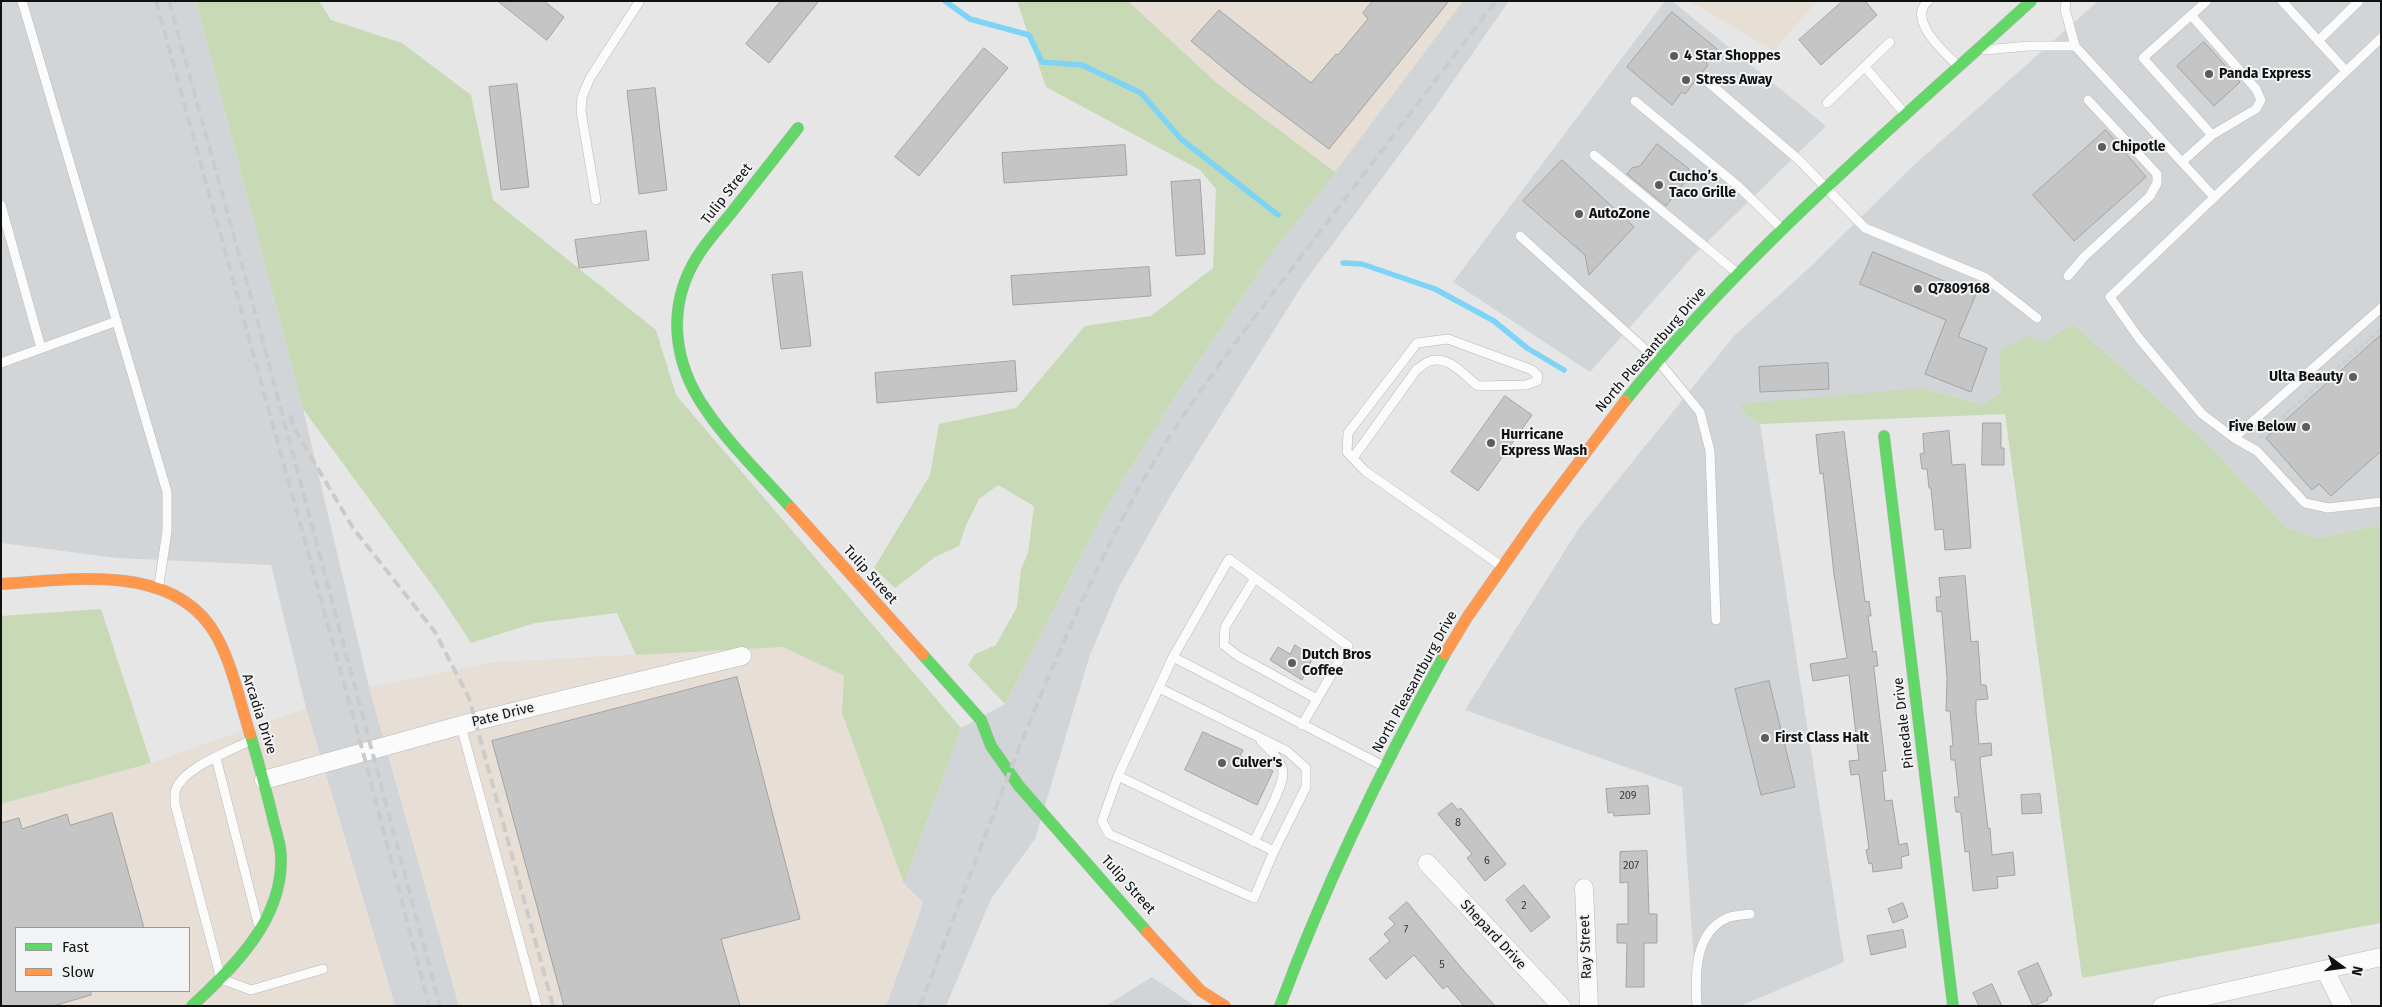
<!DOCTYPE html>
<meta charset="utf-8">
<style>
body{margin:0}
#map{position:relative;width:2382px;height:1007px;overflow:hidden;background:#e6e6e6;font-family:"Fira Sans",sans-serif}
canvas{display:block}
.frame{position:absolute;inset:0;border:2px solid #101111;pointer-events:none}
.legend{position:absolute;left:15px;top:927px;width:175px;height:65px;box-sizing:border-box;background:#f2f3f4;border:1px solid #989999;margin:0;padding:6px 9px;list-style:none;font-size:15px;color:#101111}
.legend li{display:flex;align-items:center;gap:10px;height:25px}
.legend b{width:25px;border:1px solid #989999}
.north{position:absolute;left:2317px;top:942px;width:50px;height:50px;-webkit-text-stroke:4px #f2f3f4;paint-order:stroke;rotate:104deg;font-size:14px;font-weight:700;line-height:20px;text-align:center;color:#101111}
.north::after{content:'';display:block;margin:auto;width:18px;height:22px;background:#101111;clip-path:polygon(50% 0,100% 100%,50% 72%,0 100%)}
</style>
<div id="map">
<canvas width="2382" height="1007"></canvas>
<div class="frame"></div>
<ul class="legend">
<li><b style="height:6px;background:#63d668"></b>Fast</li>
<li><b style="height:6px;background:#ff974d"></b>Slow</li>
</ul>
<div class="north">N</div>
</div>
<script>
const g = document.querySelector('canvas').getContext('2d');
g.lineJoin = 'round';
function fillPath(path, color) {
  g.fillStyle = color;
  g.fill(path, 'evenodd');
}
function stroke(path, color, width, dash) {
  g.strokeStyle = color;
  g.lineWidth = width;
  g.lineCap = dash ? 'butt' : 'round';
  g.setLineDash(dash || []);
  g.stroke(path);
}
function drawText(font, color, halo, rows, align = 'center') {
  g.font = font + ' "Fira Sans",sans-serif';
  g.lineWidth = 4;
  g.setLineDash([]);
  g.textBaseline = 'middle';
  g.strokeStyle = halo;
  g.fillStyle = color;
  for (const [text, x, y, turn = 0] of rows) {
    g.save();
    g.translate(x, y);
    g.rotate((+turn || 0) * Math.PI / 180);
    g.textAlign = isNaN(turn) ? turn : align;
    if (halo) g.strokeText(text, 0, 0);
    g.fillText(text, 0, 0);
    g.restore();
  }
}
const built = new Path2D(`
 M1,1H196L303,409L369,687L459,1006H395L306,708L271,565L117,558L1,543Z
 M1463,1H1509L1433,110L1305,281L1172,493L1119,587L1090,655L1035,839L991,899L946,1006H886L923,903L904,884L961,728L1005,704L1108,504L1171,403L1272,253Z
 M1665,1H1672L1826,126L1696,253L1590,372L1453,282Z
 M2098,1H2381V525L2318,538L2287,528L2203,439L2073,324L2043,342L2001,392L1983,405L1923,388L1748,417L1760,424L1844,962L1740,1006H1697L1682,787L1465,710L1579,528L1734,336L1809,268L1913,166Z
 M1152,977L1195,1006H1105Z`);
const industrial = new Path2D(`
 M1128,1H1463L1335,172L1218,84Z
 M1689,1H1817L1774,51Z
 M783,647L845,676L842,713L904,884L923,903L886,1006H459L369,687L495,662Z
 M306,708L395,1006H1V804L151,763ZM16,928H189V991H16Z`);
const green = new Path2D(`
 M196,1H319L331,20L402,43L471,95L493,200L656,330L676,395L961,728L904,884L842,713L844,676L783,647L636,655L617,613L535,623L471,643L443,600L303,409Z
 M1017,1H1128L1218,84L1335,172L1272,253L1171,403L1108,504L1005,704L968,665L975,654L996,645L1017,607L1021,569L1028,553L1034,506L998,485L979,499L966,525L959,546L935,557L895,588L874,568L930,475L939,424L1016,408L1085,326L1151,316L1213,268L1216,189L1200,170L1046,87Z
 M2073,324L2203,439L2287,528L2318,538L2381,525V923L2082,978L2005,414L1760,424L1748,417L1740,404L1923,388L1983,405L2001,392L1999,351L2028,336L2043,342Z
 M101,609L151,763L1,804V616Z`);
const stream = new Path2D(`
 M945,1L970,19L1029,35L1042,62L1082,65L1141,93L1181,139L1278,215
 M1343,263L1362,264L1435,289L1494,321L1527,348L1564,370`);
const building = new Path2D(`
 M498,1H544L564,17L547,40Z
 M781,1H819L769,63L746,44Z
 M1373,1H1449L1329,149L1245,86L1191,41L1219,10L1311,83L1336,54L1338,55L1368,19L1363,13Z
 M1843,1H1865L1877,15L1821,65L1799,40Z
 M1672,12L1717,49L1706,63L1708,65L1685,94L1682,92L1672,105L1627,67Z
 M2204,42L2240,82L2214,106L2177,66Z
 M984,48L1008,68L919,176L895,157Z
 M517,84L529,187L501,190L489,87Z
 M655,88L667,190L639,194L627,91Z
 M2106,130L2146,177L2074,241L2033,195Z
 M1657,144L1689,169V177L1666,206L1627,174L1632,168L1640,166Z
 M1125,145L1127,175L1004,183L1002,153Z
 M1562,160L1634,227L1589,275L1585,255L1523,201Z
 M1200,180L1205,254L1176,256L1171,182Z
 M646,231L649,260L579,268L575,240Z
 M1873,252L1976,294L1958,337L1987,348L1971,392L1925,374L1946,320L1860,284Z
 M1149,267L1151,296L1013,305L1011,276Z
 M802,272L811,346L781,349L772,275Z
 M2381,335V451L2331,496L2319,484L2312,490L2266,438Z
 M1015,361L1017,391L877,403L875,373Z
 M1828,363L1829,389L1760,392L1759,367Z
 M1505,396L1532,415L1478,491L1451,472Z
 M1983,423H2001V448H2004V465H1982Z
 M1949,431L1952,465L1965,464L1971,548L1945,550L1943,529L1935,530L1931,488H1929L1927,469H1922L1920,454L1924,453L1923,434Z
 M1844,432L1865,602L1869,601L1871,616H1868L1873,652L1876,651L1878,666H1874V669L1886,771H1882L1885,801L1892,800L1899,845L1907,843L1909,855L1901,857L1902,868L1873,872L1872,863L1869,864L1866,850L1869,849L1859,774L1851,775L1849,761L1859,760L1849,675L1813,681L1810,664L1847,658L1834,574L1823,473L1820,474L1816,435Z
 M1965,576L1971,642L1978,641L1981,685H1986L1988,699L1976,700V712L1979,744L1991,743L1992,755L1981,757L1980,760L1988,829L1990,828L1992,855L2013,852L2015,875L1997,877L1998,888L1973,891L1969,851L1965,852L1961,814L1960,812H1956L1954,797H1959L1955,760H1951L1950,746H1953L1950,711H1946L1947,678L1942,614L1941,611L1937,612L1936,597H1941L1939,578Z
 M1295,645L1313,657L1302,680L1270,660L1278,647L1290,654Z
 M737,677L800,919L721,939L740,1006H564L492,741Z
 M1769,681L1795,787L1761,795L1735,689Z
 M1203,732L1243,750L1240,756L1273,771L1257,805L1185,770Z
 M1648,786L1650,814L1614,816L1613,812L1608,813L1606,789Z
 M2040,794L2042,813L2022,814L2021,795Z
 M1452,803L1458,810L1461,808L1506,864L1485,881L1467,858L1472,854L1438,814Z
 M112,813L144,928H16V991H91V995L53,1006H1V823L19,818L22,829L67,814L70,825Z
 M1647,851L1649,914H1657V943H1644V987H1626L1627,943H1617V924H1628V882L1620,883V852Z
 M1524,885L1550,917L1531,932L1506,900Z
 M1407,902L1464,971L1495,1006H1464L1447,986L1443,989L1414,955L1386,979L1369,959L1390,941L1384,934L1395,924L1389,918Z
 M1903,903L1908,917L1893,923L1888,909Z
 M1903,930L1906,947L1871,955L1867,936Z
 M2038,963L2052,995L2047,998L2048,1000L2033,1006L2018,972Z
 M1992,984L2002,1006H1979L1973,993Z`);
const path = new Path2D(`
 M2259,438L2381,329`);
const lane = new Path2D(`
 M22,1L167,492V531L159,585
 M1928,1C1907,20 1944,52 1957,65
 M2066,1L2065,9L2075,46L2214,197
 M2207,1L2143,58L2212,135
 M2282,1L2346,71
 M2381,38L2110,297L2138,337L2202,414L2234,438L2257,451L2305,503L2328,508L2381,502
 M2318,41L2359,1
 M1985,50L2028,46H2075
 M1865,67L1905,114
 M1708,82L1799,160L1865,228L1986,278L2037,318
 M1635,101L1738,186L1781,228
 M1827,103L1890,42
 M1594,155L1736,272
 M2182,162L2212,135L2256,109L2261,100L2256,89L2191,15
 M596,200L581,111L582,97L590,78L639,2
 M1,205L41,348
 M1520,236L1659,362L1700,412L1710,451L1716,620
 M2068,276L2084,257L2150,196L2157,183V174L2088,100
 M1,363L117,321
 M2234,438L2381,308
 M1353,458L1417,369C1421,367 1426,362 1430,361C1449,355 1465,376 1478,386L1526,385L1537,381L1538,376L1532,370L1448,339L1417,343L1348,433L1347,452L1365,471L1500,565
 M1255,578L1225,627L1224,645L1238,656L1317,699
 M1173,657L1229,559L1348,646L1302,725
 M1159,688L1287,751L1306,768V787L1274,851L1254,898L1109,834L1102,821L1118,776L1173,657L1385,767
 M461,726L537,1006
 M249,741C229,752 181,768 175,792C175,796 175,801 175,804L221,979L251,990L323,969
 M216,758L258,923
 M1118,776L1274,851
 M1254,842C1261,826 1283,788 1283,773C1282,760 1269,749 1261,741
 M1697,1006C1695,975 1694,933 1727,918C1734,915 1743,915 1750,914`);
const street = new Path2D(`
 M264,780L476,721L742,656
 M1427,863L1561,1006
 M1584,888L1589,1006
 M2325,970L2343,1006
 M2162,1006L2381,957`);
const fast = new Path2D(`
 M1625,401C1744,252 1891,129 2031,1
 M1884,436L1953,1006
 M791,508C762,476 730,445 706,410C673,363 666,307 697,257C707,241 720,227 732,212C754,184 776,156 798,128
 M923,655L981,720L991,746L1019,786L1147,932
 M192,1006C235,966 283,919 281,857C281,846 277,834 274,823C267,793 259,764 250,734
 M1280,1006C1325,885 1382,767 1445,654`);
const slow = new Path2D(`
 M791,508L923,655
 M1,584C72,580 176,561 217,637C233,667 240,702 250,734
 M1445,654L1468,616L1538,516L1625,401
 M1147,932L1201,991L1225,1006`);
const rail = new Path2D(`
 M156,1L363,752L429,1006
 M169,1L259,327L440,1006
 M290,415L294,428L353,528L435,632L469,698L553,1006
 M920,1006C985,839 1044,667 1128,508C1173,422 1234,344 1293,267C1361,178 1428,90 1496,1`);
const markers = [
 [1674,56,5,"#5b5c5c"],
 [2209,74,5,"#5b5c5c"],
 [1686,80,5,"#5b5c5c"],
 [2102,147,5,"#5b5c5c"],
 [1659,185,5,"#5b5c5c"],
 [1579,214,5,"#5b5c5c"],
 [1918,289,5,"#5b5c5c"],
 [2353,377,5,"#5b5c5c"],
 [2306,427,5,"#5b5c5c"],
 [1491,443,5,"#5b5c5c"],
 [1292,663,5,"#5b5c5c"],
 [1765,738,5,"#5b5c5c"],
 [1222,763,5,"#5b5c5c"]
];
const numberNames = [
 ["209",1628,796],
 ["8",1458,823],
 ["6",1487,861],
 ["207",1631,866],
 ["2",1524,906],
 ["7",1406,930],
 ["5",1442,965]
];
const poiNames = [
 ["4 Star Shoppes",1684,56],
 ["Panda Express",2219,74],
 ["Stress Away",1696,80],
 ["Chipotle",2112,147],
 ["Cucho’s",1669,177],
 ["Taco Grille",1669,193],
 ["AutoZone",1589,214],
 ["Q7809168",1928,289],
 ["Ulta Beauty",2343,377,"right"],
 ["Five Below",2296,427,"right"],
 ["Hurricane",1501,435],
 ["Express Wash",1501,451],
 ["Dutch Bros",1302,655],
 ["Coffee",1302,671],
 ["First Class Halt",1775,738],
 ["Culver's",1232,763]
];
const streetNames = [
 ["Tulip Street",727,194,-52],
 ["North Pleasantburg Drive",1651,350,-49],
 ["Tulip Street",870,575,48],
 ["North Pleasantburg Drive",1415,682,-61],
 ["Arcadia Drive",259,714,72],
 ["Pate Drive",503,715,-14],
 ["Pinedale Drive",1904,723,-97],
 ["Tulip Street",1128,885,48],
 ["Shepard Drive",1493,935,47],
 ["Ray Street",1586,947,-92]
];
fillPath(built, '#d2d5d8');
fillPath(industrial, '#e7dfd5');
fillPath(green, '#c8d9b6');
stroke(stream, '#7ed4f6', 5.5);
fillPath(building, '#c5c5c5');
stroke(building, '#a3a3a3', 1);
stroke(lane, '#b8b8b8', 10);
stroke(street, '#b8b8b8', 19);
stroke(fast, '#b8b8b8', 12);
stroke(slow, '#b8b8b8', 12);
stroke(path, '#cdcdcd', 3, [5, 2.5]);
stroke(lane, '#fbfbfb', 9);
stroke(street, '#fbfbfb', 18);
stroke(fast, '#63d668', 11);
stroke(slow, '#ff974d', 11);
stroke(rail, '#cbcbcb', 4, [10, 5]);
for (const [x, y, r, color] of markers) {
  const dot = new Path2D();
  dot.arc(x, y, r, 0, 2 * Math.PI);
  g.fillStyle = color;
  g.fill(dot);
  stroke(dot, '#f2f3f4', 2);
}
drawText('11px', '#3d3e3e', null, numberNames);
drawText('bold 14px', '#101111', '#f2f3f4', poiNames, 'left');
drawText('14px', '#101111', '#f2f3f4', streetNames);
</script>
